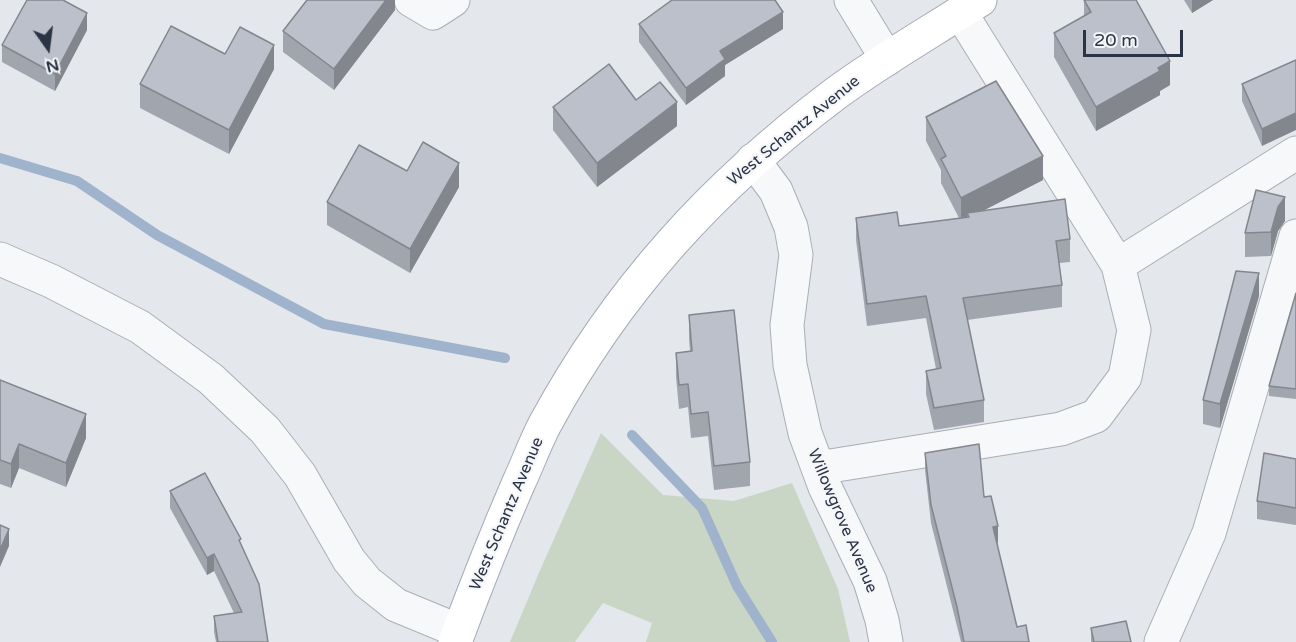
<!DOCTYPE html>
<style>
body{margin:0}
#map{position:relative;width:1296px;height:642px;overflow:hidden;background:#e4e7ec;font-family:"Varela Round",sans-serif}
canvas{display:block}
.north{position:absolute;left:18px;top:18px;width:60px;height:60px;-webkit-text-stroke:4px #f4f6f9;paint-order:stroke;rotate:166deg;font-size:16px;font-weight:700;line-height:24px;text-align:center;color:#2b3445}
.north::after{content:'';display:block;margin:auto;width:21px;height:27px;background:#2b3445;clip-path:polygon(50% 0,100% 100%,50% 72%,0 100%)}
.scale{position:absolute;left:1083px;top:30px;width:100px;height:27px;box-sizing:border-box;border:3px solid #2b3445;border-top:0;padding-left:8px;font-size:18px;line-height:21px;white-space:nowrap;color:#2b3445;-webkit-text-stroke:4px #f4f6f9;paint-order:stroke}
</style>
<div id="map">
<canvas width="1296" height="642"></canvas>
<div class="north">N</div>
<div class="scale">20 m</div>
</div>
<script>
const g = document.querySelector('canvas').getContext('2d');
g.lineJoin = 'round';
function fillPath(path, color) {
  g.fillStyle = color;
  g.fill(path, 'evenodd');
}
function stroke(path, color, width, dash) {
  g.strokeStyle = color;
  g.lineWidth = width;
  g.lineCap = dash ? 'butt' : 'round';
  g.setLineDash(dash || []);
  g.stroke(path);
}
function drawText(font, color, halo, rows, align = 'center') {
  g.font = font + ' "Varela Round",sans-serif';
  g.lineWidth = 4.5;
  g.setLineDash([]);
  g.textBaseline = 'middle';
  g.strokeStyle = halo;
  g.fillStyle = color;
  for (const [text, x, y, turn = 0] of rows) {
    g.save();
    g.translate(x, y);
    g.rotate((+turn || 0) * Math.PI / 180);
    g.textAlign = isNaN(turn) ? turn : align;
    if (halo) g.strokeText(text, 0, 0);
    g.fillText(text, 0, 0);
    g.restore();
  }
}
const green = new Path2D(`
 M601,433L663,495L734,501L792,483L838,589L850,642H646L652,623L603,603L575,642H510L538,575Z`);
const stream = new Path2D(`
 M0,158L77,181L157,235L324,324L505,358
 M632,435L702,508L737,586L772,642`);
const minor = new Path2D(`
 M411,0L433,13L453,0
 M851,0L887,59
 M753,160L776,191L791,227L796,255L787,325L790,365L805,433L825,487L870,581L882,620L886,642
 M0,259L51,281L140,327L211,379L265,430L300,475L349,560L367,582L396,605L459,631
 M1118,265L1296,153
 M818,468L1061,429L1096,416L1125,377L1134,330L1118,265L960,12
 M1161,642L1209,533L1296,236`);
const major = new Path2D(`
 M455,642C475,588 496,535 519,482C528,463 535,443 545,424C618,289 713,186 835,94C881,60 932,31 980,0`);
const wall = new Path2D(`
 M395,0V10L334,90L283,52V31Z
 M1084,0L1170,85L1160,91V95L1096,131L1054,57V33L1084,16Z
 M1184,0H1213L1192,13Z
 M639,24L783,29L725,65V76L686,105L639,42Z
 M87,30L55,91L2,62V45Z
 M225,54L274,69L229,154L140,108V84Z
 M1296,60L1262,146L1242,101V84Z
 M636,100L677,126L597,187L553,130V107Z
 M926,117L1043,180L984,210L1070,239V262L1059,263L1062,285V307L967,320L984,400V422L934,430L926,394V371L936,369L926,318L867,326L856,240V218L899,226L959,218L941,183V170L926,141Z
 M407,171L459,187L410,273L327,225V202Z
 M1285,221L1278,231L1271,256L1245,257V233Z
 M1296,293V399L1269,396V386Z
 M1259,296L1220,428L1203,424V400Z
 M689,315L750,462V486L714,490L708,436L691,438L688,407L679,409L676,377V353L690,351L689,339Z
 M0,380L86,438L66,487L19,468L11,488L0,484Z
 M925,453L984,497L998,543H997L1017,627L1029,642H961L931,523L925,470Z
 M1296,459V525L1257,519V501Z
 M170,491L241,545L268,642H216L214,632V616L234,613L214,571L207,575L170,508Z
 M1091,628L1131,642H1091Z`);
const shadedWall = new Path2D(`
 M386,0H395V10L334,90V69Z
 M1192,0H1213L1192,13Z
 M783,12V29L725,65V76L686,105V88L720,51Z
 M87,13V30L55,91V74Z
 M274,45V69L229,154V130Z
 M1170,61V85L1160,91V95L1096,131V107Z
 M677,102V126L597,187V163Z
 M1296,113V130L1262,146V129Z
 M1043,156V180L969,218L967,213V219L961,222V198Z
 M459,163V187L410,273V249Z
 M1285,197V221L1278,231L1271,256V232L1278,207Z
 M1259,273V296L1220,428V404Z
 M86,414V438L66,487V463Z
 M19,444V468L11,488V464Z
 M998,526V543L993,544V527Z
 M9,529V546L0,567V550Z
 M214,554V571L207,575V558Z`);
const building = new Path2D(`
 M27,0H63L87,13L55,74L2,45Z
 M307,0H386L334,69L283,31Z
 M672,0H775L783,12L720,51L725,59L686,88L639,24Z
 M1084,0H1136L1170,61L1158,68L1160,71L1096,107L1054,33L1091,12Z
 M171,26L225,54L240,27L274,45L229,130L140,84Z
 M1296,60V113L1262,129L1242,84Z
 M609,64L636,100L660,82L677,102L597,163L553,107Z
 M996,81L1043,156L961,198L941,159L946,156L926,117Z
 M423,142L459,163L410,249L327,202L359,145L407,171Z
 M1256,190L1285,197L1278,207L1271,232L1245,233Z
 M1065,199L1070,239L1056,241L1062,285L963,298L984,400L934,408L926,371L941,368L926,296L867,304L856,218L897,212L899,226L969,217L967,213Z
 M1236,271L1259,273L1220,404L1203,400Z
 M1296,293V389L1269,386Z
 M734,310L750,462L714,466L708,412L691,414L688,384L679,385L676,353L692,351L689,315Z
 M0,380L86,414L66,463L19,444L11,464L0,460Z
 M979,444L984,497L991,496L998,526L993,527L1017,627L1026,625L1029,642H964L957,607L931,505L925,453Z
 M1264,453L1296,459V508L1257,501Z
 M205,473L241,539L239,540L259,584L268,642H218L214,616L242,612L214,554L207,558L170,491Z
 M0,525L9,529L0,550Z
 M1126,621L1131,642H1094L1091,628Z`);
const streetNames = [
 ["West Schantz Avenue",794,131,-39],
 ["West Schantz Avenue",507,514,-67],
 ["Willowgrove Avenue",842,521,67]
];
fillPath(green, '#c9d6c5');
stroke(stream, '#9fb4cc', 10);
stroke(minor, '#a9aeb7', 35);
stroke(major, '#a3abb8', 35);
stroke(minor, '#f7f8fa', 33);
stroke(major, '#fff', 33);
fillPath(wall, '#a1a5ae');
fillPath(shadedWall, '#83868d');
fillPath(building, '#bbc0ca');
stroke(building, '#83868d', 1.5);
drawText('16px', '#2b3445', '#f4f6f9', streetNames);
</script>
